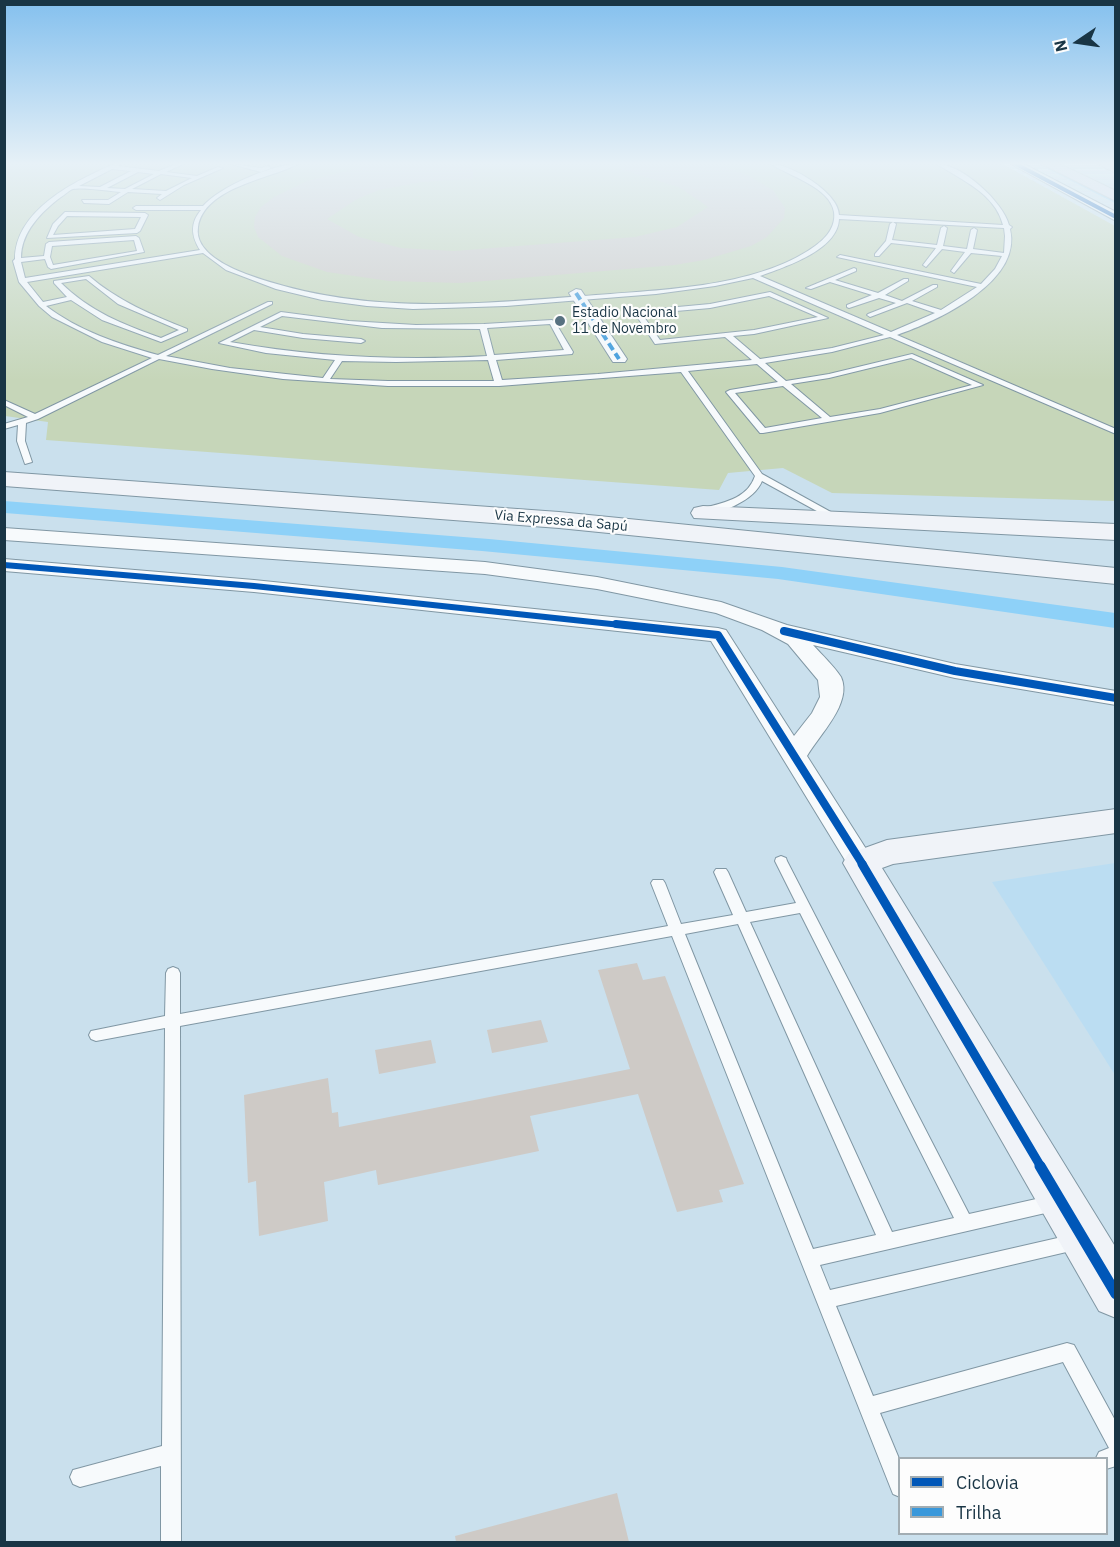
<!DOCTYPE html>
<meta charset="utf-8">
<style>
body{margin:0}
#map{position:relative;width:1120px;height:1547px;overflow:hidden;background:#cae0ed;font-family:"IBM Plex Sans",sans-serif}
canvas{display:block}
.frame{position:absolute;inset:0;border:6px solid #193545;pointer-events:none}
.legend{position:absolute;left:898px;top:1457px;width:210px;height:78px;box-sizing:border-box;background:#fdfdfd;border:2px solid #a2adb3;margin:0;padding:8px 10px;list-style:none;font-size:18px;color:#193545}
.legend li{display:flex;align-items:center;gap:12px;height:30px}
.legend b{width:30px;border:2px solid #a2adb3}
.north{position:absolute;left:1048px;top:12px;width:60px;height:60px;-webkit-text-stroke:4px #fdfdfd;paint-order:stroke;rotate:257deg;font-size:16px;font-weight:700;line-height:24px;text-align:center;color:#193545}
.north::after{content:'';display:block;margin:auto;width:21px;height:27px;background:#193545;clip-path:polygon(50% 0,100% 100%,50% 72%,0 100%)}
</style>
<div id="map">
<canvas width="1120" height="1547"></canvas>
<div class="frame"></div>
<ul class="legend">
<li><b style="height:8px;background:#0057b8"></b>Ciclovia</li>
<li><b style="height:8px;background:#3998db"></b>Trilha</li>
</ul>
<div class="north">N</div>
</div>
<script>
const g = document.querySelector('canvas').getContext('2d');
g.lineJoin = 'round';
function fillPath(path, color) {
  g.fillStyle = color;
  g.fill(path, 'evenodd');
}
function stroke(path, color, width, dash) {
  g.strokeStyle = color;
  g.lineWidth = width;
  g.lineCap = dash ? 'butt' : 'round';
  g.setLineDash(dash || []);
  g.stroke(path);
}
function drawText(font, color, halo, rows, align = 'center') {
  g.font = font + ' "IBM Plex Sans",sans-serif';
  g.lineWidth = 4.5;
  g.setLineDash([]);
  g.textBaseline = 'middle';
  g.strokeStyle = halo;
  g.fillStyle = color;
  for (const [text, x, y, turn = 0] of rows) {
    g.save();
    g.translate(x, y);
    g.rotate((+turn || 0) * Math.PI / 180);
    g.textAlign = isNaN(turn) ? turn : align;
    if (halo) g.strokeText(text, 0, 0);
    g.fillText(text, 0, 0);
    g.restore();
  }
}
const built = new Path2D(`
 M1115,863H1116L1115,1075L992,882Z`);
const green = new Path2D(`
 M5,164H1003L1115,226V501L832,493L783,468L728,473L719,490L46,440L48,422L5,416Z`);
const water = new Path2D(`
 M4,501L489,539L782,567L1115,613V628L778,579L482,551L5,513Z`);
const stream = new Path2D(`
 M1041,164L1116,202`);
const building = new Path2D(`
 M374,164H473V179L421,182L379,190L357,199L327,219L359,237L401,248L454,251L635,237L677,227L708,207L679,187L622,170L623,164H712L725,167L745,174L773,190L785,208L784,218L767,237L751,246L704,260L675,265L461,283L389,281L327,272L282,256L258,237L254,227L255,217L261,207L274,197L307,181Z
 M637,963L643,980L665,976L744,1184L719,1190L723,1202L677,1212L638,1094L530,1116L539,1151L378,1185L376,1170L324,1182L328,1221L259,1236L256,1181L248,1183L244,1095L328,1078L332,1113L338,1112L339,1127L630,1069L598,970Z
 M541,1020L548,1042L492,1053L487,1030Z
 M431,1040L436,1063L379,1074L375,1050Z
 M617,1493L629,1542H456L455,1536Z`);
const lane = new Path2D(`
 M114,164H121L118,166L159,171L176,164H183L166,172L197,176L218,167L223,168L184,185L160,200L157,198L162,194L128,192L109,204L84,203L82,200H108L121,192C110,191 82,187 73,189C69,190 65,195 61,197C41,212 21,232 21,258L44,256L46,244L49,242L136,236L139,238L144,252L51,269L48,267L45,259L21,262L25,278L200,250C191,236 190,223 201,210H136L133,208L136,206H203C220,187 272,164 298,164C270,179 204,187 198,227C194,252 228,267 246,274C358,315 466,305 583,296C653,290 756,289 815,246C826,238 836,227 834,212C830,187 789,176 771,164C791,164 839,193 839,215L1003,225C995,193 961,180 937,164C962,164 1003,202 1009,225L1012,227L1010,229C1023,282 937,321 897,335L1116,429V434L890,337L832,352L765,363L786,381L829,374L912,354L983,385L880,413L763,433H760L726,392L730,390L778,382L757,364L688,371L762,474L838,516V520L835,521L762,481C754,501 720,515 700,513V509C721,503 747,500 755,476L681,372L499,386H388L283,379L212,369L159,359L38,419L26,423L25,441L32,462L25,464L17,441L18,425L4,429V424L28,417L4,405V400L35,414L152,358L102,342L52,317L39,306L19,282L13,261L15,259C15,210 75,181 114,164ZM112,169L131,171L100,187L79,186ZM138,172L154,174L125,189L107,188ZM161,174L192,178L166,191L132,189ZM839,219L1004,228L1005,236L1004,253L973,249L977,230L974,228L971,230L967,249L943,246L947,228L944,226L941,228L937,245L892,240L896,224L893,222L890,224L886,241L875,254V256H879L891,243L936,248L923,265L926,267L942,249L965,252L951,271L954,273L971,253L1002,256L995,269L981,284L840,255L837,257L977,287L941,310L912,301L937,287V285H933L902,301L885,295L908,281V279H904L878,293L835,280L856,271V269L854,268L806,288L811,289L830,282L872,295L847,305V307L849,308L879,298L896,303L868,314L867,315L870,317L907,303L935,313L891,332L760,276C785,267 838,250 839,219ZM134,240L137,251L53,265L50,257L52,246ZM203,253L226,270L276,289L322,300L367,306L413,309L506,306L656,294L715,286L753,278L884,335L832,348L760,359L733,336L754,334L828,318L770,292L710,304L635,311L634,312L655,344L725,337L752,360L598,374L502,380L496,360L572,354L573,352L555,322L552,320L484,324L416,325L349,321L281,312L219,343L266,353L335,360L323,378L230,368L166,356L272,304V302H268L158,355C118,344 79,331 46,306L71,300L102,320L161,342L187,331V329C152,315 118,301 89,276L54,281V283L67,297L43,302L27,282ZM86,279L118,304L179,330L161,338C124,325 89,311 61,283ZM769,296L818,317L754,330L660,340L642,314L710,308ZM282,316L382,328L480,329L487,356C401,361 315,357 230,342L254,330L303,338L361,343L365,341L361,339L303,334L260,327ZM550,324L564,350L494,355L487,328ZM911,358L972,385L880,409L830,417L791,384L829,378ZM488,360L494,381H388L330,379L342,361L396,362ZM783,386L822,418L765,428L735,393Z
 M231,164L261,168L268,166L271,168L261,172Z
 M65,212L145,213L148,215L140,231L137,233L47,238L53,224ZM67,216L141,217L135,229L53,235L58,226Z
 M781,856L786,858L787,861L969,1214L1054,1195L1060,1198L1062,1203L1060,1208L1054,1211L820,1265L830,1290L1075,1234L1081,1236L1084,1242L1081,1248L1075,1250L836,1306L873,1396L1067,1343L1074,1345L1116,1422V1466L1106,1469V1458H1096L1099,1452L1109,1448L1063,1362L880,1413L900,1461V1497L893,1494L672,936L180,1026L181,1542H161V1466L80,1487L73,1484L70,1477L73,1470L162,1446L165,1028L96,1041L91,1039L89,1035L91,1031L165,1016L166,973L168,969L173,967L178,969L180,973V1014L668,926L651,883L653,880H663L665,883L681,924L733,915L714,872L716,869H726L728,872L746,912L796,903L775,861L776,858ZM800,913L954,1218L892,1232L750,922ZM738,924L876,1235L813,1249L685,934Z`);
const street = new Path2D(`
 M1011,164H1024L1116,212V221Z
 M576,289L581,290L627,359L625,362H613L611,359L569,293Z
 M4,528L485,562L597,577L721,602L787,625L955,664L1116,691V705L955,678L813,645C822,655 834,666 841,677C853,703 819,735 807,756L875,863L871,870L861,873L851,870L711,641L254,592L4,571V559L254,580L718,628L726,630L794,736L812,713L820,697L818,680L788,644L762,630L716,613L597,589L485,574L4,540Z`);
const secondary = new Path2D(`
 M4,472L559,512L1116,568V584L559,528L4,486Z
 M703,506L1116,524V540L694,518L691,513L694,508Z
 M1116,809V833L893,864L882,868L1116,1248V1318L1099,1311L843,863L848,854L887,840Z`);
const highway = new Path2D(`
 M1042,164H1060L1116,191V201Z
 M1098,164H1116V173Z`);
const quiet = new Path2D(`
 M576,293L619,359`);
const cyclewayFar4 = new Path2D(`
 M1016,164L1116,217`);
const cyclewayFar3 = new Path2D(`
 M4,565L254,586L630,626`);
const cyclewayFar2 = new Path2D(`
 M616,624L718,635L863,865
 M784,631L955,671L1116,698`);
const cyclewayFar1 = new Path2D(`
 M862,864L1041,1167`);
const cycleway = new Path2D(`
 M1040,1166L1116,1294`);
const markers = [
 [560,321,6,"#577180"]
];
const farPoinames = [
 ["Estadio Nacional",572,313],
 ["11 de Novembro",572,329]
];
const farStreetnames = [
 ["Via Expressa da Sapú",561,521,5]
];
fillPath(built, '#bbddf2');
fillPath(green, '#c6d6b9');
fillPath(water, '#8ed1f8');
stroke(stream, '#8ed1f8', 3);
fillPath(building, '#cecac6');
stroke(lane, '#8097a4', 2);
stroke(street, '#8097a4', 2);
stroke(secondary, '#8097a4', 2);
stroke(highway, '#adbcc5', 2);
fillPath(lane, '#f7fafc');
fillPath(street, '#f7fafc');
fillPath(secondary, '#f0f3f8');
fillPath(highway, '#e0dfef');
stroke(quiet, '#3998db', 4, [8, 4]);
stroke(cyclewayFar4, '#0057b8', 4);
stroke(cyclewayFar3, '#0057b8', 6);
stroke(cyclewayFar2, '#0057b8', 8);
stroke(cyclewayFar1, '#0057b8', 9);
stroke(cycleway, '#0057b8', 11);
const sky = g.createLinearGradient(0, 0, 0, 381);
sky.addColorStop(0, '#84c0ee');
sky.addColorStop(0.43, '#e7f1f7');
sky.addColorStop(1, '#e7f1f700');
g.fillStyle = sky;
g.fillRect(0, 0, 1120, 381);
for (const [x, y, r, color] of markers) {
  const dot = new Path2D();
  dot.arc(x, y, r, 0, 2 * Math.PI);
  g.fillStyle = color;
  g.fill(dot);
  stroke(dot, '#fdfdfd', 2);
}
drawText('14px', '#193545', '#fdfdfd', farPoinames, 'left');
drawText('14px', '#193545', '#fdfdfd', farStreetnames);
</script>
